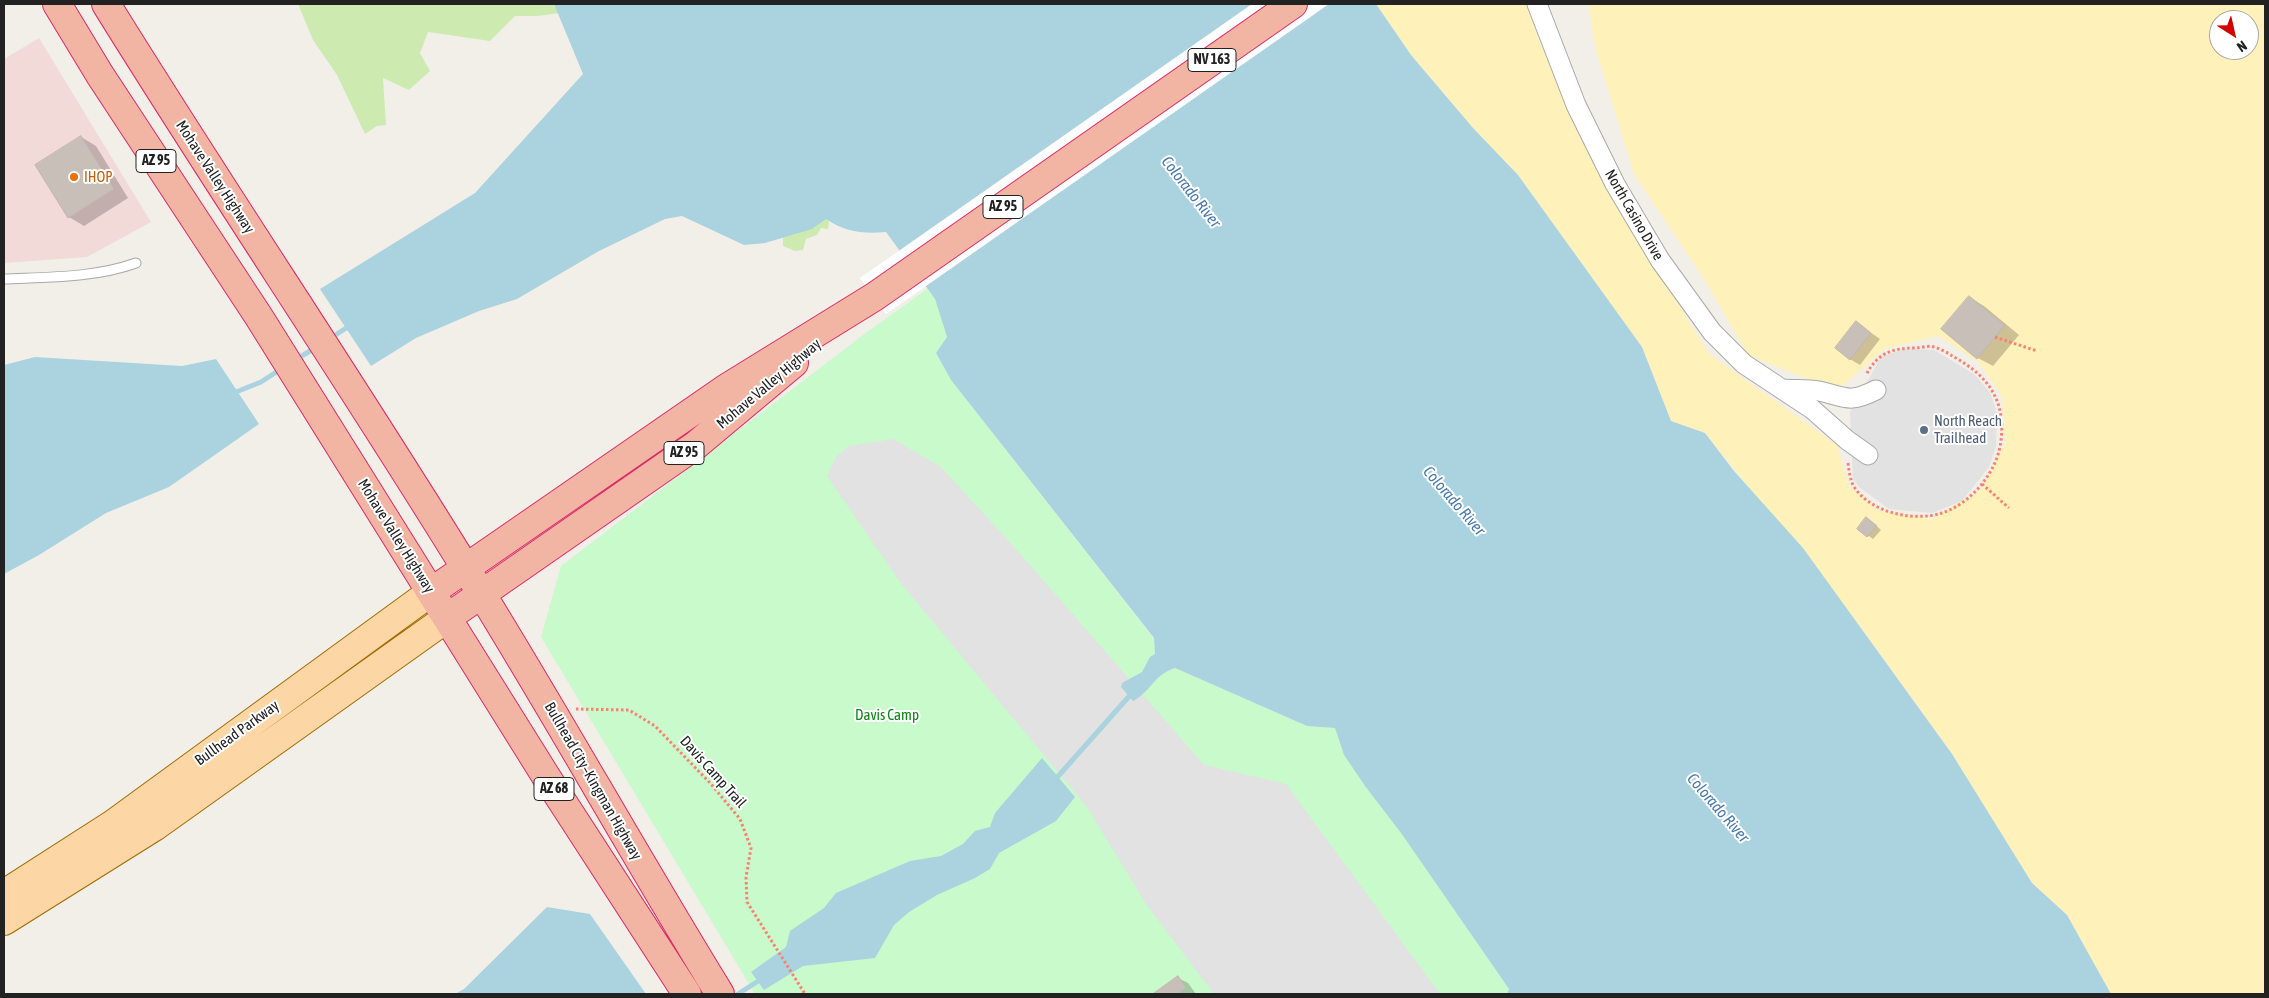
<!DOCTYPE html>
<meta charset="utf-8">
<style>
body{margin:0}
#map{position:relative;width:2269px;height:998px;overflow:hidden;background:#f2efe9;font-family:"Asap Condensed",sans-serif}
canvas{display:block}
.frame{position:absolute;inset:0;border:5px solid #222;pointer-events:none}
.north{position:absolute;left:2209px;top:10px;width:50px;height:50px;box-sizing:border-box;background:#fff;border:1px solid #a7a7a7;border-radius:50%;rotate:145deg;font-size:14px;font-weight:700;line-height:20px;text-align:center;color:#222}
.north::after{content:'';display:block;margin:auto;width:18px;height:22px;background:#d40000;clip-path:polygon(50% 0,100% 100%,50% 72%,0 100%)}
</style>
<div id="map">
<canvas width="2269" height="998"></canvas>
<div class="frame"></div>
<div class="north">N</div>
</div>
<script>
const g = document.querySelector('canvas').getContext('2d');
g.lineJoin = 'round';
function fillPath(path, color) {
  g.fillStyle = color;
  g.fill(path, 'evenodd');
}
function stroke(path, color, width, dash) {
  g.strokeStyle = color;
  g.lineWidth = width;
  g.lineCap = dash ? 'butt' : 'round';
  g.setLineDash(dash || []);
  g.stroke(path);
}
function drawText(font, color, halo, rows, align = 'center') {
  g.font = font + ' "Asap Condensed",sans-serif';
  g.lineWidth = 4;
  g.setLineDash([]);
  g.textBaseline = 'middle';
  g.strokeStyle = halo;
  g.fillStyle = color;
  for (const [text, x, y, turn = 0] of rows) {
    g.save();
    g.translate(x, y);
    g.rotate((+turn || 0) * Math.PI / 180);
    g.textAlign = isNaN(turn) ? turn : align;
    if (halo) g.strokeText(text, 0, 0);
    g.fillText(text, 0, 0);
    g.restore();
  }
}
const commercial = new Path2D(`
 M39,38L151,222L87,257L4,263V59Z`);
const grass = new Path2D(`
 M298,4H672L822,215L829,221L828,229L821,228L817,235L806,239L803,250L795,251L783,246V237L568,12L537,16H515L490,41L428,32L420,53L430,71L409,90L383,78L386,125L377,126L365,134L337,75L313,40Z`);
const sand = new Path2D(`
 M1376,4H1528L1538,38L1607,189L1709,354L1837,445L1850,487L1878,510L1932,519L1982,489L2005,443L2002,396L1979,363L1939,336L1884,349L1837,391L1748,355L1706,282L1634,174L1595,47L1588,4H2265V994H2111L2067,915L2032,883L1952,754L1855,619L1705,433L1671,421L1642,347L1518,175L1473,128L1411,55ZM2219,20H2249V50H2219Z`);
const park = new Path2D(`
 M927,289L935,299L947,337L936,353L951,380L1154,639L1157,679L1162,673L1175,668L1307,726L1335,728L1344,755L1365,786L1401,833L1509,989L1507,994H755L541,637L561,566L863,335Z`);
const parking = new Path2D(`
 M1904,349L1934,350L1974,374L1990,392L1997,413L1996,447L1989,467L1962,501L1932,513L1889,509L1859,487L1853,479L1850,412L1881,357Z
 M893,439L941,467L1022,556L1204,765L1286,784L1440,994H1214L1146,904L1087,807L900,582L827,476L836,457L849,446Z`);
const water = new Path2D(`
 M554,4H1376L1411,55L1473,128L1518,175L1642,347L1671,421L1705,433L1734,471L1803,548L1952,754L2032,883L2067,915L2111,994H1507L1509,989L1401,833L1365,786L1344,755L1335,728L1307,726L1175,668C1152,676 1153,690 1133,701L1121,687L1122,683L1142,672L1150,657L1155,654L1154,638L951,380L936,353L947,337L935,299L886,232C863,234 845,232 826,219L812,229L765,243L744,245L682,216L665,219L599,251L517,299L479,311L416,338L371,366L320,289L475,193L583,74Z
 M35,357L182,366L216,359L259,424L169,487L106,513L39,555L4,574V365Z
 M1042,758L1075,797L1056,821L999,853L990,869L975,878L937,895L909,912L894,925L875,958L803,966L764,990L751,972L786,947L790,931L824,908L836,893L910,861L941,856L963,844L975,831L990,827L995,813Z
 M547,907L590,914L646,994H455L464,989Z`);
const pier = new Path2D(`
 M1252,4H1329L886,314L860,278Z`);
const shadow = new Path2D(`
 M81,137L96,146L128,198L84,226L69,217Z
 M1969,297L1984,306L2019,335L1993,366L1978,358Z
 M1857,323L1880,339L1860,365L1850,359Z
 M1871,521L1881,530L1873,539L1858,528Z
 M1178,978L1188,983L1196,994H1157Z`);
const stream = new Path2D(`
 M329,339L351,325
 M295,360L315,348
 M231,394L261,382L281,369
 M1053,782L1132,693
 M738,994L763,978`);
const building = new Path2D(`
 M81,136L114,189L68,218L35,165Z
 M1969,296L2005,325L1977,359L1941,329Z
 M1856,321L1871,333L1850,360L1835,348Z
 M1866,517L1877,526L1867,537L1857,529Z
 M1178,976L1186,988L1178,994H1153Z`);
const path = new Path2D(`
 M1995,337L2037,351
 M1848,463C1849,471 1850,478 1853,485C1869,513 1914,522 1942,513C1972,503 1998,471 2001,440C2006,400 1987,375 1954,357C1948,353 1941,349 1934,347C1928,345 1921,348 1915,348C1891,348 1877,354 1866,375
 M1982,484L2009,508
 M576,709L629,710L655,726L711,784L740,819L751,848L746,877L747,902L805,994`);
const service = new Path2D(`
 M4,279C48,277 94,278 136,263`);
const minor = new Path2D(`
 M1537,4L1576,105L1615,184L1660,260L1712,332L1744,364L1812,409L1847,440L1868,455
 M1783,389C1794,390 1807,389 1819,391C1846,397 1848,404 1876,390`);
const primary = new Path2D(`
 M4,894L113,824L431,592
 M4,921L154,827L447,618`);
const trunk = new Path2D(`
 M57,4L100,75L259,317L547,778L687,994
 M106,4C223,193 348,377 465,567C553,708 633,853 720,994
 M431,592L725,389L874,297L1293,4
 M447,618L696,445L794,363`);
const markers = [
 [74,177,5,"#e8710a"],
 [1924,430,5,"#5c6f8a"]
];
const shields = [
 [1212,60,48],
 [156,161,40],
 [1003,207,40],
 [684,453,40],
 [554,789,40]
];
const shieldNames = [
 ["NV 163",1212,60],
 ["AZ 95",156,161],
 ["AZ 95",1003,207],
 ["AZ 95",684,453],
 ["AZ 68",554,789]
];
const foodNames = [
 ["IHOP",84,177]
];
const streetNames = [
 ["Mohave Valley Highway",215,177,57],
 ["North Casino Drive",1634,215,60],
 ["Mohave Valley Highway",769,384,-40],
 ["Mohave Valley Highway",396,536,58],
 ["Bullhead Parkway",237,733,-36],
 ["Davis Camp Trail",713,772,48],
 ["Bullhead City–Kingman Highway",593,781,60]
];
const serviceNames = [
 ["North Reach",1934,421],
 ["Trailhead",1934,438]
];
const parkNames = [
 ["Davis Camp",887,715]
];
const waterNames = [
 ["Colorado River",1191,192,52],
 ["Colorado River",1454,501,49],
 ["Colorado River",1718,808,49]
];
fillPath(commercial, '#f2dad9');
fillPath(grass, '#cdebb0');
fillPath(sand, '#fff1ba');
fillPath(park, '#c8facc');
fillPath(parking, '#e2e2e2');
fillPath(water, '#aad3df');
fillPath(pier, '#fff');
fillPath(shadow, '#0003');
stroke(stream, '#aad3df', 5);
fillPath(building, '#c7bfb8');
stroke(building, '#c4b6ab', 1);
stroke(service, '#a9a9a9', 11);
stroke(minor, '#a9a9a9', 21);
stroke(primary, '#a06b00', 30);
stroke(trunk, '#dc2a67', 30);
stroke(path, '#fa8072', 3, [2.5, 2.5]);
stroke(service, '#fff', 9);
stroke(minor, '#fff', 19);
stroke(primary, '#fcd6a4', 28);
stroke(trunk, '#f2b4a3', 28);
for (const [x, y, r, color] of markers) {
  const dot = new Path2D();
  dot.arc(x, y, r, 0, 2 * Math.PI);
  g.fillStyle = color;
  g.fill(dot);
  stroke(dot, '#fff', 2);
}
for (const [x, y, w] of shields) {
  const box = new Path2D();
  box.roundRect(x - w / 2, y - 11.5, w, 23, 4);
  g.fillStyle = '#fff';
  g.fill(box);
  stroke(box, '#222', 1);
}
drawText('bold 14px', '#222', null, shieldNames);
drawText('15px', '#c56008', '#fff', foodNames, 'left');
drawText('15px', '#222', '#fff', streetNames);
drawText('15px', '#4e5e75', '#fff', serviceNames, 'left');
drawText('15px', '#0c8416', '#fff', parkNames);
drawText('italic 16px', '#4a7aab', '#fff', waterNames);
</script>
